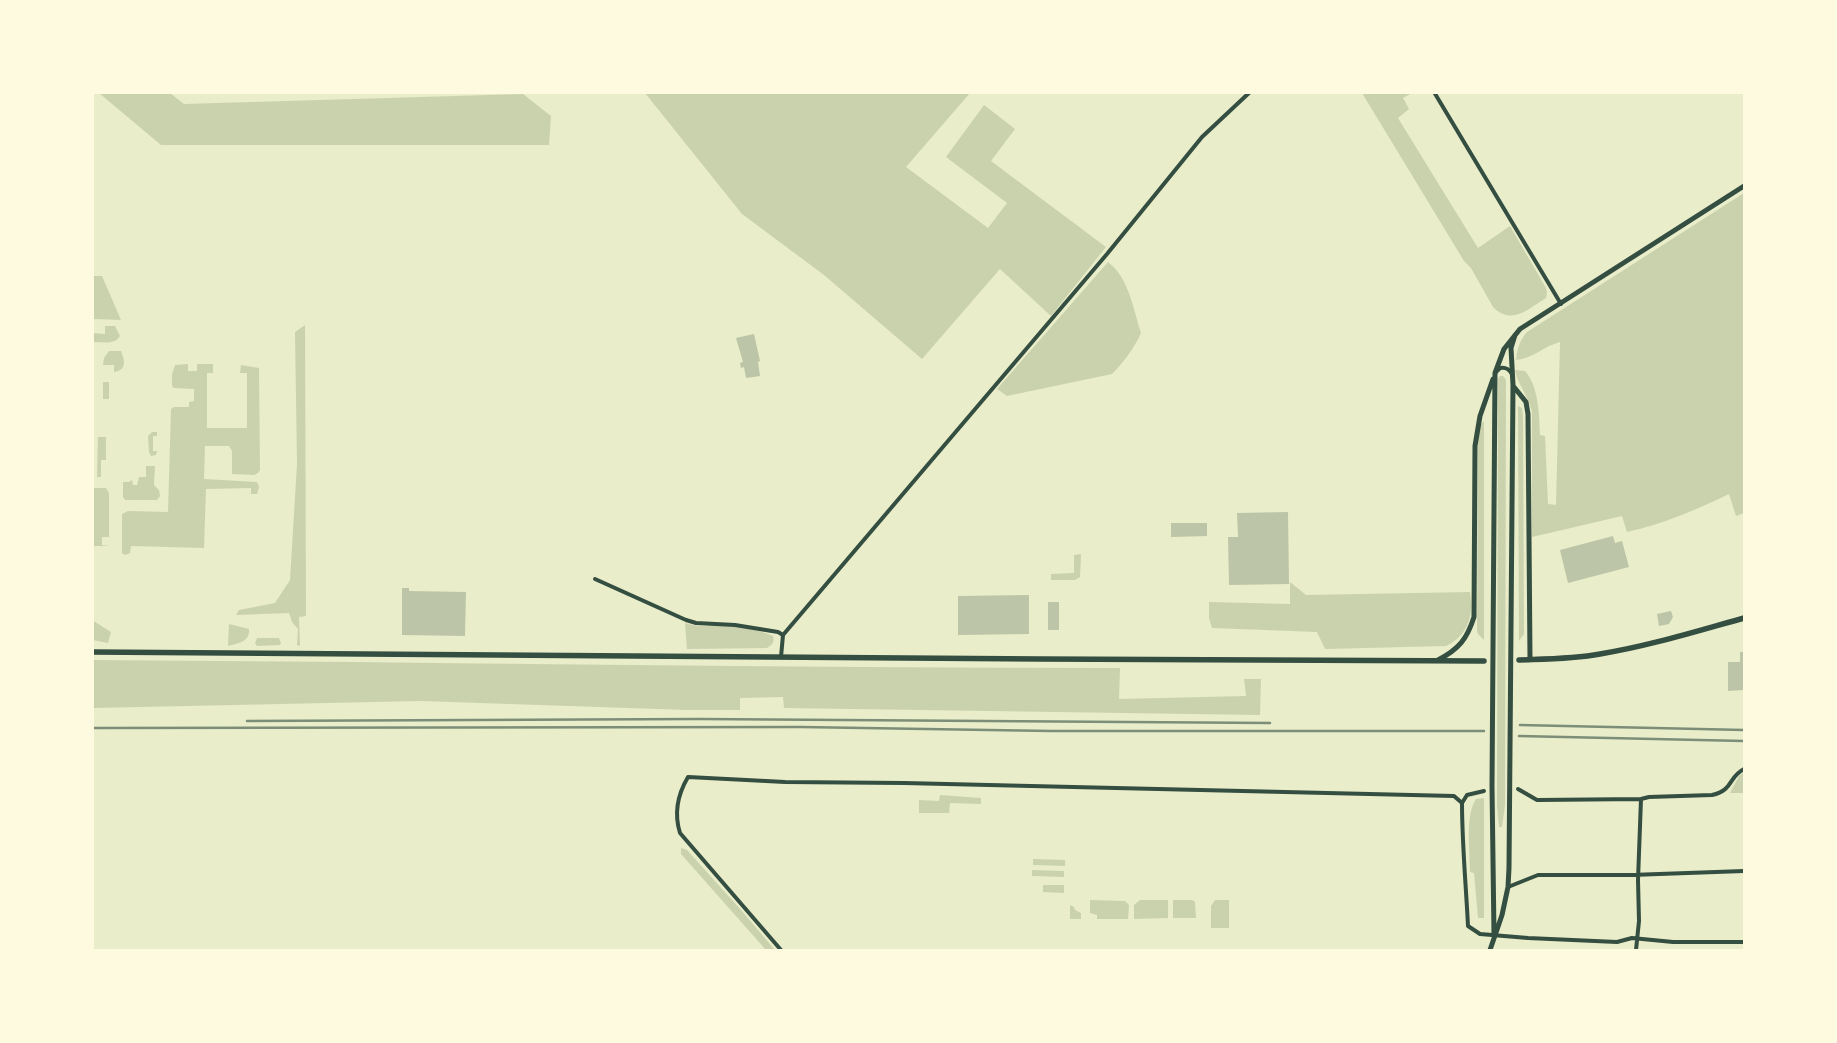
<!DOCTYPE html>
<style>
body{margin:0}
#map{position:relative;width:1837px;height:1043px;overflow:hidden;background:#e9edc9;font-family:"IBM Plex Sans",sans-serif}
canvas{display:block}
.frame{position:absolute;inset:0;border:94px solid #fefae0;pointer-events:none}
</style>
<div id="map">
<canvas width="1837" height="1043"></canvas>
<div class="frame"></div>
</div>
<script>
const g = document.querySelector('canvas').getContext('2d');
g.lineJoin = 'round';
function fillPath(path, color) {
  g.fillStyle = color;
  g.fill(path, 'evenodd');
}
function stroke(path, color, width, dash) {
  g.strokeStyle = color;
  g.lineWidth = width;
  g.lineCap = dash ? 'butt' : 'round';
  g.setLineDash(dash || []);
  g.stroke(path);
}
const green = new Path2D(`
 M99,93H170L184,104L523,94L551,116L549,145H161Z
 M645,93H970L906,167L988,228L1007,203L946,157L984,105L1015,129L991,161L1106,247L1051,316L1000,269L922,359L824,275L742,214Z
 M1362,93H1412L1403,98L1409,109L1398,118L1478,248L1510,226L1546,288L1547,293L1546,298C1528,309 1512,326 1493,307L1471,268L1464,261Z
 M1744,193V513L1736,516L1729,494C1696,510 1663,524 1627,532L1622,516L1532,537V412C1529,397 1516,381 1515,370L1525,371C1539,387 1539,414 1540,435L1545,436L1548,504L1556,505L1560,342C1544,346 1532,359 1516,360C1517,349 1520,340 1527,332Z
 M1108,262C1129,278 1133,308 1141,333C1135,347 1123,363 1112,374L1007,396L997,389Z
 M93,276H102L121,320L93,319Z
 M305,325L306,616L299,617L300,646L297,645L298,629L292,622L289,613L236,615L239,610L275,603L290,580L297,464L295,332Z
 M105,326H115L120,336C115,345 103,342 93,342V333L105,334Z
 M109,351H121C125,361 127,370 114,372V365H103L104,358Z
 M188,364V371H197V364H213V373H207V428H247V373H240L241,365L259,368L260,470L258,473L254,475L232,474V451L229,446H205L204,479L257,482L259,487L257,494H251V488L206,489L204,548L131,546L130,553L125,555L122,553V514L128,511L168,512L171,409L174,407H189V402L194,401V389L174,388L172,386V374L175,365Z
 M1500,376H1503L1506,380L1505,805L1502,827H1499L1497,805L1498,386V379Z
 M103,382H109V399H103Z
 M1518,406L1522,408L1523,416L1524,634L1519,641Z
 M1484,421V640L1478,634L1477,631L1478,447L1479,427Z
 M152,432H157V436H153V451H157L156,455L151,456L149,452L148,436Z
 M98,437H106V460H101V477H97Z
 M146,466H155L154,485L159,490L160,496L157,500H125L123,497V482H129L132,480L133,485H137L139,477H146Z
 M93,488H106L109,493V537H102V545L109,546H93Z
 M1081,554L1080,577L1075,580H1051V574L1074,573V555Z
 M1290,582L1306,595L1470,592C1474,615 1468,636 1446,646L1325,649L1317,632L1212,628L1209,618V602L1290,604Z
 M92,620L111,632L108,643L93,640Z
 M685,623C699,628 714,625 729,626C743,627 760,630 773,636C775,642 772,645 767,648L687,649Z
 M229,624L249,629C250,642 239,643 228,646Z
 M257,638H279L281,643L280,645L257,646L255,643Z
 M93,660C435,662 777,668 1120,668L1119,699L1246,696L1244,679H1261L1260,715L784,708L783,697L740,698V710H687L421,701L93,708Z
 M1744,772V793H1730L1739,776Z
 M940,795L981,798V804L950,803L949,813H919V800L939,801Z
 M1484,798V918H1478L1474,873L1470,872C1470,852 1465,815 1476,799Z
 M681,848L687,850L741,910L775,950H766L681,854Z
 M1033,859L1065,860V866L1033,865Z
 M1032,870L1064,871V877L1032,876Z
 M1043,885H1064V893L1043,892Z
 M1090,900L1125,901L1129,905L1128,919H1097V915L1090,913Z
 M1140,900H1168V918L1134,919V905Z
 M1173,900H1192L1195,902L1196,918H1173Z
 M1215,900H1229V928H1211V906Z
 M1070,905L1074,907L1075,910L1081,913V919H1070Z`);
const building = new Path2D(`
 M754,334L760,361L758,362L760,376L746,378L744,367L741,368L740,363L743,362L736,338Z
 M1288,512L1289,584L1229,585L1228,537H1238L1237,513Z
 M1171,523H1207V536L1171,537Z
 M1613,536L1615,543L1622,541L1629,567L1568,583L1560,550Z
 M402,588H409V591L466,592L465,636L402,635Z
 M1029,595V634L958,635V596Z
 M1048,602H1059V630H1048Z
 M1671,611L1673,617L1669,624L1659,626L1657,614Z
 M1740,652H1744V690L1728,691V662H1740Z`);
const minor = new Path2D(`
 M1434,92L1561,304
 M1496,372L1500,368C1506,367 1509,369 1512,374
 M595,579L686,620L696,623L735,625L778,632L783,635
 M781,657L783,635L1107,254L1202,137L1250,92
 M1518,789L1537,800L1641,799L1649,797L1712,795C1734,790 1728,777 1744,769
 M1462,803L1467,795L1484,791
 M1508,887L1538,875H1631L1744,871
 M781,950L680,833C674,814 678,794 688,777L785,782L904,783L1454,796L1462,803C1462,844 1466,885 1468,926L1480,934L1528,938L1617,942L1632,938L1673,942H1744
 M1636,950L1639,921L1638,880L1641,799`);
const secondary = new Path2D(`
 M1514,387L1526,402L1528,414L1530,659
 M1438,660C1459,649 1467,639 1474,617L1475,446L1480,416L1493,379
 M1494,935L1492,786L1495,373L1504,349L1520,329L1744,186
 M1490,950L1502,915L1508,887L1509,868L1513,385L1511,348L1515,335`);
const primary = new Path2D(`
 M92,652L1040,659L1484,661
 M1519,660C1546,659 1573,659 1600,654C1649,646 1697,631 1744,618`);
const rail = new Path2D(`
 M247,721L699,719L1270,723
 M1520,725L1744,730
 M92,728L801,727L1051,731H1484
 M1519,736L1744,741`);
fillPath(green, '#cad2ad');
fillPath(building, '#bcc5a7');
stroke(minor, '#344e41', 4);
stroke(secondary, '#344e41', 5);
stroke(primary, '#344e41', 5.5);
stroke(rail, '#7c8e77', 2.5);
</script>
